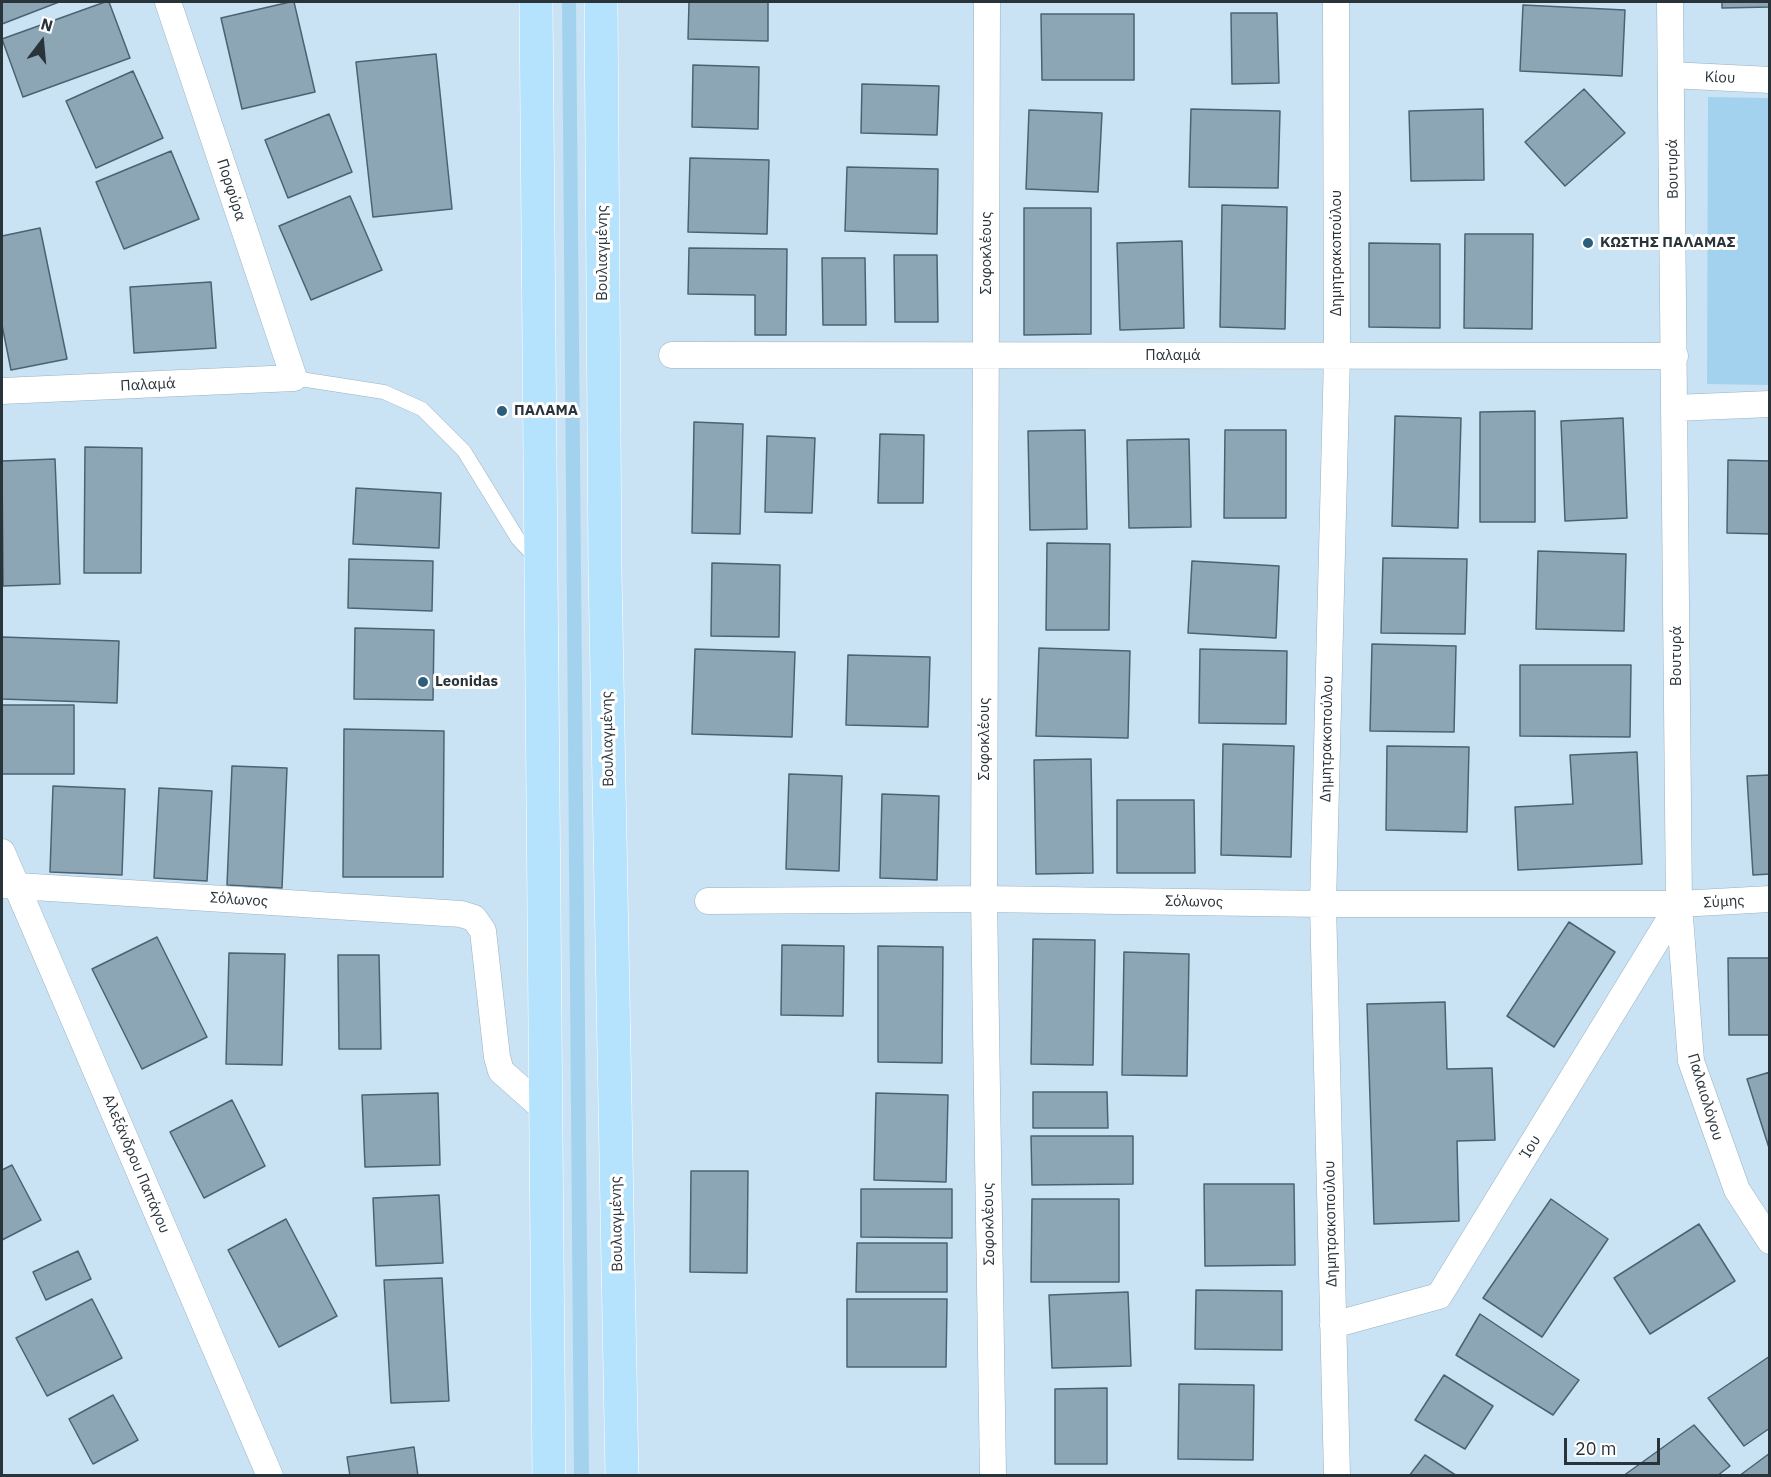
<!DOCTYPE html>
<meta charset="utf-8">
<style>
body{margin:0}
#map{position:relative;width:1771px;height:1477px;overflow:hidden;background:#c9e3f4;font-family:"IBM Plex Sans",sans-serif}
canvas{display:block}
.frame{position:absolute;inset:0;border:3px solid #29333a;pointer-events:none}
.north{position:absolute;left:12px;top:12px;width:60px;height:60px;-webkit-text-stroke:4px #fff;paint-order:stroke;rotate:16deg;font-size:16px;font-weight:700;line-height:24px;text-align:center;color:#29333a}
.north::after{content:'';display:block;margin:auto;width:21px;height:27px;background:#29333a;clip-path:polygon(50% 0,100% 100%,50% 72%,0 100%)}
.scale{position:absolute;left:1564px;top:1438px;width:96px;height:27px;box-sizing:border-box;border:3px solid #29333a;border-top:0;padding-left:8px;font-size:18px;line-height:21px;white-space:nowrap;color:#29333a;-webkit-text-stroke:4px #fff;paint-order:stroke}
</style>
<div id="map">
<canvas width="1771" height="1477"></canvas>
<div class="frame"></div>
<div class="north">N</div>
<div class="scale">20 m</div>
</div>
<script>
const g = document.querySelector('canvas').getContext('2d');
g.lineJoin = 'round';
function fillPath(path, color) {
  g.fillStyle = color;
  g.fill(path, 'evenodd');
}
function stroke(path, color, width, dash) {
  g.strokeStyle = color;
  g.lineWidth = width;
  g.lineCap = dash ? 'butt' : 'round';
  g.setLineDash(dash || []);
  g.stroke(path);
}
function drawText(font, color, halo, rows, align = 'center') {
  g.font = font + ' "IBM Plex Sans",sans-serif';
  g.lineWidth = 6;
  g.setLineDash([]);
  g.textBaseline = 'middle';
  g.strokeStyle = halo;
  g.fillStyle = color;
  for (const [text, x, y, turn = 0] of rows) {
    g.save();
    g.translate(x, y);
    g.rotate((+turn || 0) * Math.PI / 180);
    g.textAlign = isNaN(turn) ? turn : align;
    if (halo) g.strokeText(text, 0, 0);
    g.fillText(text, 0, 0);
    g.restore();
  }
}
const green = new Path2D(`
 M562,2H576L589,1476L574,1475Z
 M1708,97L1769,98V385L1707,384Z`);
const building = new Path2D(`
 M2,2H59L2,24Z
 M105,2H109L130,58L23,97L2,39Z
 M290,2H294L315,92L242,109L221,18Z
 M689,2H768V41L688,39Z
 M1722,2H1770V7L1722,8Z
 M1523,5L1625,10L1622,76L1520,71Z
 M1231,13H1277L1279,83L1232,84Z
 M1041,14H1134V80H1042Z
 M436,54L452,209L373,217L356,62Z
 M693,65L759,67L758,129L692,127Z
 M133,71L163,138L96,168L66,101Z
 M862,84L939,86L937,135L861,133Z
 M1584,89L1625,133L1565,186L1525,142Z
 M1191,109L1280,111L1278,188L1189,187Z
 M1483,109L1484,180L1411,181L1409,111Z
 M1029,110L1102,113L1098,192L1026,189Z
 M329,114L352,172L288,198L265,140Z
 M171,151L199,219L124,249L96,182Z
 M690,158L769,160L767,234L688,232Z
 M847,167L938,169L937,234L845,231Z
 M350,196L382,270L311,300L279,226Z
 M1222,205L1287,207L1285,329L1220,327Z
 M1024,208H1091V334L1024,335Z
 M40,228L67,359L11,370L2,325V236Z
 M1465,234H1533L1532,329L1464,328Z
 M1182,241L1184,328L1120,330L1117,243Z
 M1369,243L1440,244V328L1369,327Z
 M689,248L787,249L786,335H755V295L688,294Z
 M894,255H937L938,322H895Z
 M822,258H865L866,325H823Z
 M211,282L216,348L134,353L130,287Z
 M1535,411V522H1480V412Z
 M1395,416L1461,418L1458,528L1392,526Z
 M1623,418L1627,518L1565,521L1561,421Z
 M694,422L743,424L740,534L692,533Z
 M1085,430L1087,529L1030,530L1028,431Z
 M1225,430H1286V518H1224Z
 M880,434L924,435L923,503H878Z
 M767,436L815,438L812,513L765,512Z
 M1189,439L1191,527L1129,528L1127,440Z
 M85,447L142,448L141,573H84Z
 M55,459L60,584L3,586L2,461Z
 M1728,460L1770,461V534L1727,533Z
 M356,488L441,493L439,548L353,544Z
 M1047,543L1110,544L1109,630H1046Z
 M1538,551L1626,554L1624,631L1536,629Z
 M1383,558L1467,559L1465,634L1381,633Z
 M349,559L433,561L432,611L348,608Z
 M1192,561L1279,566L1276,638L1188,633Z
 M712,563L780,565L779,637L711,636Z
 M355,628L434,630L433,700L354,699Z
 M2,637L119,641L117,703L2,699Z
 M1372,644L1456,646L1454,732L1370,731Z
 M1039,648L1130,651L1128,738L1036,736Z
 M695,649L795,652L792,737L692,734Z
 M1200,649L1287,651L1286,724L1199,723Z
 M848,655L930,657L928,727L846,725Z
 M1520,665H1631L1630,737L1520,736Z
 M2,705H74V774H2Z
 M344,729L444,731L443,877H343Z
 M1223,744L1294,746L1291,857L1221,855Z
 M1387,746L1469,747L1467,832L1386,830Z
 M1637,752L1642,864L1518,870L1515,807L1573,804L1570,755Z
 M1091,759L1093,873L1036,874L1034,760Z
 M232,766L287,768L282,888L227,885Z
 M789,774L842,776L839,871L786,869Z
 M1770,775V874L1753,875L1747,776Z
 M53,786L125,789L122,875L50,872Z
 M159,788L212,791L207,881L154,878Z
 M882,794L939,796L937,880L880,878Z
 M1117,800H1194L1195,873H1117Z
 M1569,922L1615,952L1554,1047L1507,1016Z
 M157,937L207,1037L142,1069L92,969Z
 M1033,939L1095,940L1093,1065L1031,1064Z
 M782,945L844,946L843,1016L781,1015Z
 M878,946L943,947L942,1063L878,1062Z
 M1124,952L1189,954L1187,1076L1122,1075Z
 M229,953L285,954L282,1065L226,1064Z
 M338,955H379L381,1049H339Z
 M1728,958H1770V1035H1729Z
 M1445,1002L1447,1069L1492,1068L1495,1140L1457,1141L1459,1221L1374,1224L1367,1004Z
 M1770,1072V1151L1747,1079Z
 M1033,1092H1107L1108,1128H1033Z
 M438,1093L440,1165L365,1167L362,1095Z
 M876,1093L948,1095L946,1182L874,1180Z
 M232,1100L265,1166L204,1198L170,1132Z
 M1031,1136H1133V1184L1032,1185Z
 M12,1165L41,1220L2,1240V1170Z
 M691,1171H748L747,1273L690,1272Z
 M1204,1184H1294L1295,1265L1205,1266Z
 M861,1189H952V1238L861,1237Z
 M439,1195L443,1263L376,1266L373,1198Z
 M1032,1199H1119V1282H1031Z
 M1551,1199L1608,1239L1542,1337L1483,1298Z
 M286,1219L337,1316L279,1347L228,1250Z
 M1699,1224L1735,1281L1650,1334L1614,1278Z
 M857,1243H947V1292H856Z
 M78,1251L91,1279L46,1300L33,1272Z
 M442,1278L449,1401L391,1403L384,1280Z
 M1196,1290L1282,1291V1350L1195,1349Z
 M1128,1292L1131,1366L1052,1368L1049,1295Z
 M92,1299L122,1358L47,1396L16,1338Z
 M847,1299H947L946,1367H847Z
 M1480,1314L1579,1380L1553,1415L1456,1355Z
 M1770,1356V1428L1744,1446L1708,1398Z
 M1444,1375L1493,1406L1465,1449L1415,1420Z
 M1179,1384L1254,1385L1253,1460L1178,1459Z
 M1107,1388V1464H1055V1389Z
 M113,1395L138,1440L93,1464L69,1419Z
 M1694,1425L1730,1466L1717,1476H1623Z
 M414,1447L418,1476H350L347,1457Z
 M1770,1453V1476H1739Z
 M1425,1455L1457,1476H1409Z`);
const service = new Path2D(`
 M294,378L384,392L422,409L464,451L518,539L536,558`);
const minor = new Path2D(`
 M987,2L984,899L993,1476
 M1336,2L1337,356L1323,904L1337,1476
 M1670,2L1679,904L1691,1061L1737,1190L1770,1241
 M1671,75L1770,80
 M672,355L1675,356
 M2,391L294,378L168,2
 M1675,408L1770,404
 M2,852L270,1476
 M2,885L461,914L474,918L483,931L497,1057L501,1071L545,1110
 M708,901L984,899L1323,904H1679L1770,899
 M1333,1325L1439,1296L1679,904`);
const primary = new Path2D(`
 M536,2L549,1476
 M601,2L605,571L622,1476`);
const markers = [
 [1588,243,6,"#2b5e7b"],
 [502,411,6,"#2b5e7b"],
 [423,682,6,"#2b5e7b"]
];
const streetNames = [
 ["Κίου",1720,78,2],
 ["Βουτυρά",1673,169,-91],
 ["Πορφύρα",231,190,72],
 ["Βουλιαγμένης",603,253,-90],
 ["Σοφοκλέους",987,253,-90],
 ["Δημητρακοπούλου",1337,253,-90],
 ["Παλαμά",1173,356],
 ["Παλαμά",148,385,-3],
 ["Βουτυρά",1677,656,-90],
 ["Βουλιαγμένης",608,739,-91],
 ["Σοφοκλέους",985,739,-90],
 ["Δημητρακοπούλου",1327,739,-89],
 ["Σόλωνος",239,900,4],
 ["Σόλωνος",1194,902,1],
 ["Σύμης",1724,902,-3],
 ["Παλαιολόγου",1705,1097,73],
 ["Ίου",1531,1147,-59],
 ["Αλεξάνδρου Παπάγου",136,1164,67],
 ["Βουλιαγμένης",617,1224,-91],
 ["Σοφοκλέους",989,1224,-91],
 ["Δημητρακοπούλου",1331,1224,-91]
];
const poiNames = [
 ["ΚΩΣΤΗΣ ΠΑΛΑΜΑΣ",1600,243],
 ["ΠΑΛΑΜΑ",514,411],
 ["Leonidas",435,682]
];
fillPath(green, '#a3d2ef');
fillPath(building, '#8da6b6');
stroke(building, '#4b6371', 1.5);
stroke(service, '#98b1c1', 15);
stroke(minor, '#98b1c1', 27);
stroke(primary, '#fff', 34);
stroke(service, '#fff', 14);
stroke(minor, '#fff', 26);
stroke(primary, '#b5e2fc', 33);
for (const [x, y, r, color] of markers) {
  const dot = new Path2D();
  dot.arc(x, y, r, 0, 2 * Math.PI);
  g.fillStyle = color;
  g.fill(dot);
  stroke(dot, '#fff', 2);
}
drawText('15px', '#29333a', '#fff', streetNames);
drawText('bold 15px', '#29333a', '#fff', poiNames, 'left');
</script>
